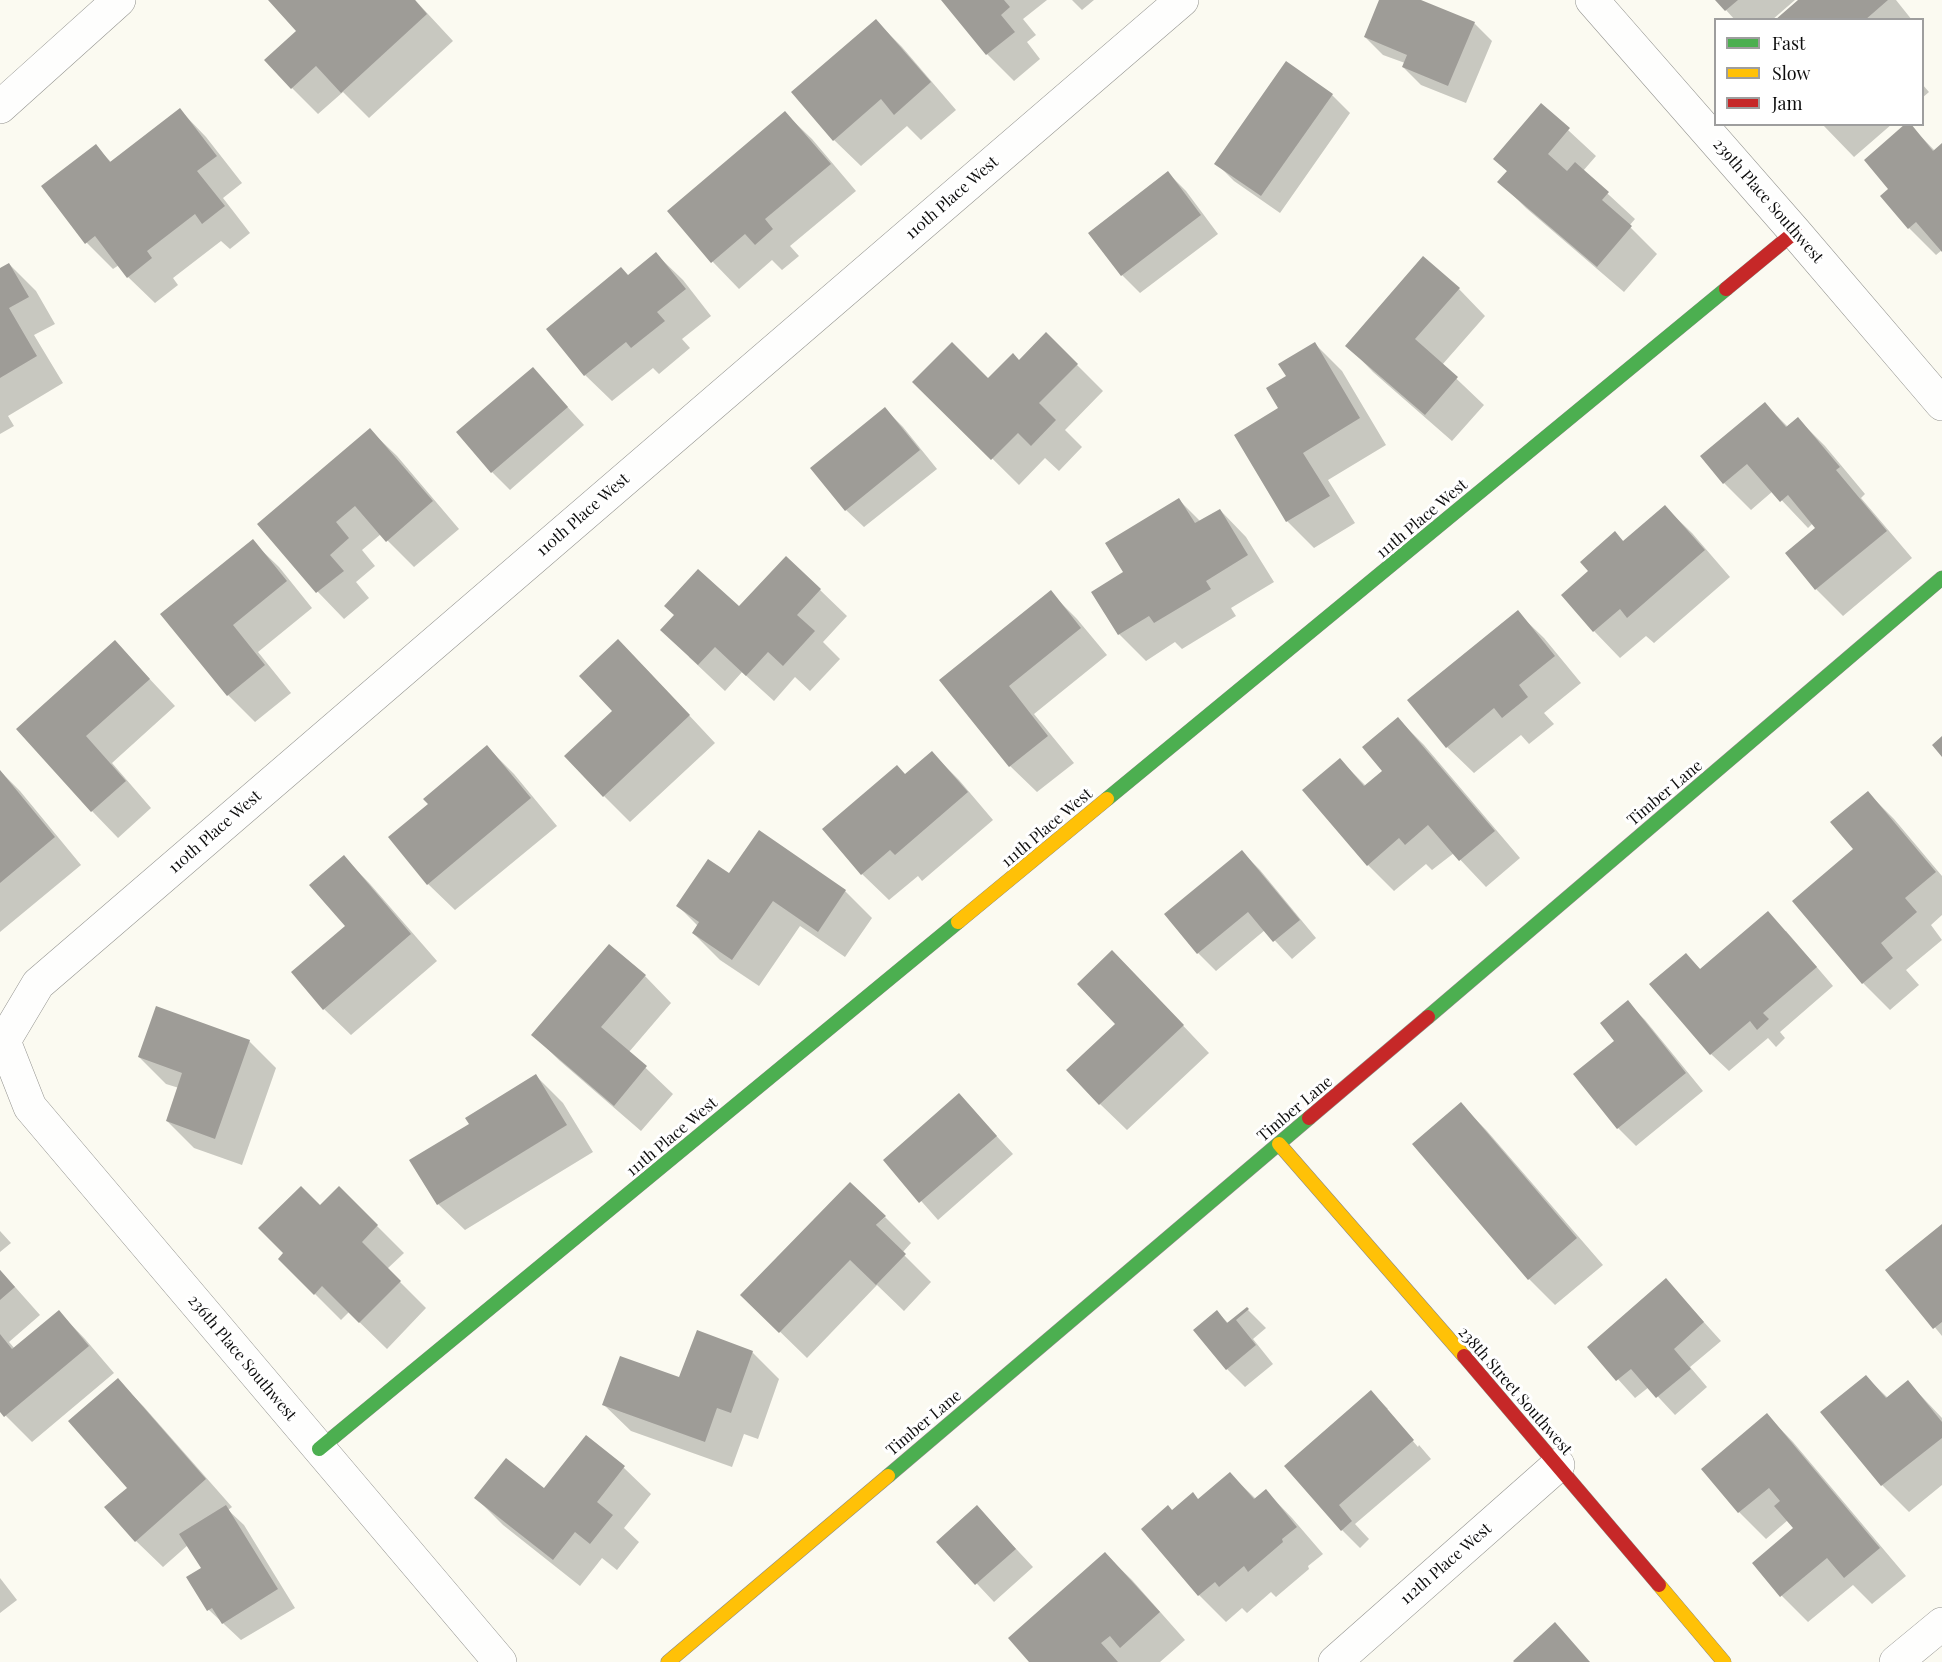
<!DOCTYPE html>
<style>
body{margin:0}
#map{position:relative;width:1942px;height:1662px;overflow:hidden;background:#fbfaf1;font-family:"Playfair Display",serif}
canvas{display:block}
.legend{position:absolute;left:1714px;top:18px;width:210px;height:108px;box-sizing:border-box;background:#fff;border:2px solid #9e9e9e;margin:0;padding:8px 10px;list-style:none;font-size:18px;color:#0d0d0d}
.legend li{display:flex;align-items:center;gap:12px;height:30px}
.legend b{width:30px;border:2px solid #9e9e9e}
</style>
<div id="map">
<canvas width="1942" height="1662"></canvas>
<ul class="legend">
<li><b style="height:8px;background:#4caf50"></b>Fast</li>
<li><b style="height:8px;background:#ffc107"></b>Slow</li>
<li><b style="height:8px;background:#c62828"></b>Jam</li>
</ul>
</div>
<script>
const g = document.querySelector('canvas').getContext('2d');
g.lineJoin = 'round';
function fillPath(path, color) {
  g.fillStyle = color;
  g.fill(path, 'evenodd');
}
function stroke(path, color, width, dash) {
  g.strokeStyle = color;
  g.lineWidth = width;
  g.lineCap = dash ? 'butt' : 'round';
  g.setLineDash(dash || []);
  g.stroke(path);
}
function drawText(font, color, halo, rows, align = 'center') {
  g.font = font + ' "Playfair Display",serif';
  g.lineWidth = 6;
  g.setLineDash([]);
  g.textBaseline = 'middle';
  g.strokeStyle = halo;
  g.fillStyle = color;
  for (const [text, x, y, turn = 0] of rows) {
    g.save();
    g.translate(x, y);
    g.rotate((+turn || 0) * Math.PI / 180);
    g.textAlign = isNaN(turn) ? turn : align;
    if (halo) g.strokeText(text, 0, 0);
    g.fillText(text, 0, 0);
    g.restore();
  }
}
const shadow = new Path2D(`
 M272,0H415L453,41L369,118L343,92L318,114L292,88L298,31Z
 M943,0H1047L1023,19L1036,35L1027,42L1040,59L1014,81L987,54Z
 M1072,0H1094L1082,10Z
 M1380,0H1418L1474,23L1492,41L1466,103L1421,85L1403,67L1405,63L1383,55L1365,37Z
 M1717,0H1795L1772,20H1735Z
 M1800,0H1896L1912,20H1777Z
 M876,21L902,47L956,110L921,140L907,126L861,166L834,140Z
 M1922,84L1929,92L1922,98Z
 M1332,95L1350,113L1280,213L1234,181L1216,163Z
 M1541,105L1596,156L1583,171L1635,219L1629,226L1657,254L1624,292L1526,208L1499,181L1508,172L1495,159Z
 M180,110L206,137L242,183L223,198L250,233L230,249L221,241L173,278L178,285L155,303L128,277L119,265L113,269L87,243L43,186L95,146L112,163Z
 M785,113L812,139L856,191L790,246L799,256L782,270L772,260L739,289L713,262L669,211Z
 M1822,124H1892L1854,157Z
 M1909,124L1935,151L1942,145V250L1936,255L1909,228L1882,196L1890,189Z
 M1168,173L1186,191L1218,234L1140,293L1122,275L1090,233Z
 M656,254L683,280L711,316L682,339L690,348L659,374L653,368L612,401L585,375L629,277Z
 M9,264L36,291L55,324L34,335L63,383L8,416L14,426L0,434V270Z
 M1459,289L1485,316L1442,365L1484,405L1452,441L1373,372L1347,345Z
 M1046,334L1103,391L1065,430L1082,447L1059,471L1045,458L1019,485L915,382L988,380L1019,362Z
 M1315,344L1342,371L1386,445L1328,480L1355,523L1314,548L1287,521L1280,409L1288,377Z
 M533,369L584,425L510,490L492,472Z
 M1765,404L1788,427L1798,419L1825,446L1865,494L1861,498L1912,558L1843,616L1816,589L1787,553L1817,528L1813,523L1808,528L1773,491L1751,510L1724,483L1702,457Z
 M885,409L903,427L937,469L864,527L846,510Z
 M370,430L397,456L459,529L414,567L381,534L362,550L375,566L356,582L369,598L344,619L318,592L259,524Z
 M1179,500L1201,522L1220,510L1246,537L1274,582L1231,608L1236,616L1182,649L1175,642L1146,661L1119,634Z
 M1665,507L1692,533L1730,577L1654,643L1646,636L1620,658L1594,631L1563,595L1591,571L1615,533L1624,542Z
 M252,541L279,567L312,608L258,652L291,693L255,722L228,695L162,614Z
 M820,590L847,616L823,642L840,659L810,691L795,677L774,701L742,672L725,691L689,657L676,615L739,609Z
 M1050,592L1077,619L1107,655L1034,714L1074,763L1037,792L1010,766L941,681Z
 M1517,612L1544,638L1581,683L1544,713L1554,724L1529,744L1521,735L1474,773L1447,747Z
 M115,642L175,706L112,763L151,808L118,838L92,811L18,729Z
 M644,667L715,743L630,822L604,796L614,711Z
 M1398,719L1424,745L1520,858L1486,887L1454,853L1432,870L1426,864L1394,891L1368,865L1340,760L1366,786L1384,771Z
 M487,747L514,774L557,826L455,910L428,884L430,805Z
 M932,753L959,780L993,820L922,881L918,876L889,900L862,874L825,830L906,776Z
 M0,771L20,791L81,865L0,932Z
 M1868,793L1894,819L1942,876V915L1931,925L1942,940L1906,970L1919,985L1890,1010L1863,983L1794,901L1855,850Z
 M759,832L845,891L872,918L845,957L800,926L759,986L720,960L693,933L698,926L678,906L729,876Z
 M1242,852L1260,870L1316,938L1292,959L1265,930L1216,971L1198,953L1166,915Z
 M344,857L370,884L437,961L351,1035L324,1009L347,926Z
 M1786,931L1833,986L1780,1032L1785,1038L1776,1047L1768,1038L1729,1071L1711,1054L1686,955L1701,970Z
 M645,976L671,1003L629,1052L673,1094L641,1131L560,1061L533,1035Z
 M1139,979L1209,1053L1127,1130L1100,1104L1117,1024Z
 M1627,1002L1645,1020L1703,1091L1636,1146L1618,1128L1616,1041Z
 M249,1041L276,1068L242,1165L194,1148L167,1121L179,1088L166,1084L139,1057Z
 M536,1076L563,1103L593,1152L465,1230L438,1204L471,1124Z
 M959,1095L1013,1154L938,1220L885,1160Z
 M1461,1104L1487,1131L1603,1265L1555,1305L1529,1279Z
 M339,1188L404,1253L387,1269L426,1308L387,1349L349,1312L341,1320L280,1259L320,1207Z
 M885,1217L911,1243L902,1253L931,1282L904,1311L877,1285L807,1358L769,1321Z
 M1942,1226V1336L1888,1270Z
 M0,1231L11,1243L0,1252Z
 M0,1270L40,1315L9,1342L15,1349L59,1312L85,1339L114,1373L32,1442L0,1410Z
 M1666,1280L1721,1341L1690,1367L1707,1387L1675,1415L1649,1387L1635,1398L1589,1347Z
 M1247,1309L1266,1328L1253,1339L1273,1364L1245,1387L1227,1369L1195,1330L1217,1312L1229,1324Z
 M752,1352L779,1379L758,1439L744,1434L732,1467L631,1431L604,1405L680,1379Z
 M1866,1377L1888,1398L1908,1382L1942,1418V1485L1909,1512L1882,1485L1823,1412Z
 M118,1380L144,1407L232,1507L228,1510L244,1525L295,1608L241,1640L209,1610L188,1578L203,1569L188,1545L163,1567L136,1541Z
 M1371,1392L1388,1409H1385L1418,1447L1419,1445L1431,1459L1355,1524L1369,1539L1360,1548L1342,1530L1286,1466Z
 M1767,1415L1793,1442L1906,1576L1872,1604L1853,1585L1808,1622L1782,1596L1754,1563L1795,1529L1788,1520L1766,1539L1739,1512L1703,1469Z
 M586,1437L624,1468L651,1494L624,1528L639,1542L617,1570L602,1558L580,1586L503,1525L476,1498L544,1490Z
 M1230,1474L1256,1499L1266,1491L1292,1518L1323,1554L1308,1566L1309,1569L1276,1597L1271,1592L1247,1613L1242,1608L1226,1622L1199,1595L1143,1529L1172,1512L1198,1500Z
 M977,1507L1033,1567L994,1602L938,1542Z
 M1105,1554L1132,1580L1185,1640L1160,1662H1031Z
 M0,1578L17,1600L0,1613Z`);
const building = new Path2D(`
 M268,0H415L427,14L341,93L316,66L291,89L264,60L296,31Z
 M941,0H1004L1010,7L1001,15L1015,32L986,55Z
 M1379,0H1421L1475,22L1448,86L1402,67L1407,55L1364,37Z
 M1715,0H1738L1725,11Z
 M1798,0H1888L1865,20H1775Z
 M876,19L931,82L894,115L881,99L833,141L791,92Z
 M1286,61L1333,94L1261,196L1214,164Z
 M1541,103L1570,128L1548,154L1567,171L1575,162L1609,192L1602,200L1632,226L1597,267L1497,182L1507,171L1493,159Z
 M180,108L217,156L197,171L225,206L202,224L195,214L147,251L152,258L127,278L95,236L85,244L41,186L96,144L110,162Z
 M785,111L831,164L765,219L773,229L755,245L745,234L711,263L667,211Z
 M1905,124H1911L1933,151L1942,143V252L1916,222L1908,229L1880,196L1888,189L1864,160Z
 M1168,171L1201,215L1121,276L1088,233Z
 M656,252L686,289L657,312L665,321L631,348L626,342L584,376L546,329L621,267L628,275Z
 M1423,256L1460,288L1415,339L1458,377L1425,415L1345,346Z
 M9,263L29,297L9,308L37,356L0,378V268Z
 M1046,332L1078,364L1039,403L1056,420L1031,446L1018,433L991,460L912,382L952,342L988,378L1013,353L1019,360Z
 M1315,342L1360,418L1303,453L1330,496L1286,522L1234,435L1278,408L1266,388L1286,376L1278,364Z
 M533,367L568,407L491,473L456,432Z
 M1765,402L1786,427L1798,417L1840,467L1836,470L1887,531L1815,590L1785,553L1815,528L1788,495L1780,502L1747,464L1723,484L1700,456Z
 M885,407L920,450L845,511L810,468Z
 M370,428L433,501L386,542L355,506L336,522L349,538L330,555L344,571L316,593L257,524Z
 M1179,498L1195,523L1220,509L1248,555L1206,581L1211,589L1154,623L1149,616L1118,635L1091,592L1123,572L1105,543Z
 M1665,505L1705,550L1627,618L1620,609L1593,632L1561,595L1588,571L1580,562L1615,531L1623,541Z
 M253,539L287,581L233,625L265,665L227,696L160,614Z
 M786,556L821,589L797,615L815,631L783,666L768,652L746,676L715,647L698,665L660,630L674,615L664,606L698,569L739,606Z
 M1051,590L1081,628L1009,686L1048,736L1009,767L939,680Z
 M1518,610L1555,656L1519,685L1528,697L1502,718L1494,708L1446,748L1407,700Z
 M618,639L690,715L603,797L564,756L612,711L579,676Z
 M115,640L150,679L86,736L126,781L91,812L16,729Z
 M1398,717L1495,831L1459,861L1428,825L1405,845L1399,838L1367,866L1302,790L1340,758L1364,786L1382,771L1362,747Z
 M1942,736V757L1932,745Z
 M487,745L531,798L427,885L388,837L428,804L423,799Z
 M932,751L968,792L895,855L890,850L861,875L822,829L897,765L905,774Z
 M0,770L55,837L0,883Z
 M1868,791L1936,872L1905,898L1917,912L1881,943L1893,958L1862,984L1792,901L1853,849L1830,822Z
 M759,830L846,890L818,932L773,901L732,960L692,933L699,922L676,906L708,859L729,873Z
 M1242,850L1300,920L1273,942L1248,912L1197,954L1164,914Z
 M344,855L411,934L323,1010L291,972L345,926L309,885Z
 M1768,911L1817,967L1763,1013L1769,1019L1757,1030L1750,1021L1710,1055L1649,984L1686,953L1700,969Z
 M609,944L646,975L601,1027L647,1066L614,1106L531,1035Z
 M1112,950L1184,1025L1099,1105L1066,1070L1115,1024L1077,984Z
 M1628,1000L1686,1073L1617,1129L1573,1074L1614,1041L1600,1023Z
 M156,1006L250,1040L215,1139L166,1121L182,1073L138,1057Z
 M536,1074L567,1125L437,1205L409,1160L469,1124L465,1118Z
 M959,1093L997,1136L919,1203L883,1160Z
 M1461,1102L1577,1238L1528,1280L1412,1144Z
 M850,1182L886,1216L876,1225L906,1254L876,1285L850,1260L779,1333L740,1295Z
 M301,1186L320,1205L339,1186L378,1225L362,1242L401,1281L359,1323L322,1286L314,1295L278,1259L283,1253L258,1228Z
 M1942,1224V1322L1933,1329L1885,1270Z
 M0,1270L15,1287L0,1300Z
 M1666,1278L1704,1322L1674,1349L1691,1369L1656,1398L1631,1369L1616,1381L1587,1347Z
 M1247,1307L1249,1309L1236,1320L1256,1345L1226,1370L1193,1330L1217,1310L1227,1323Z
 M59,1310L89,1346L4,1417L0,1412V1334L12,1349Z
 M697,1330L753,1351L731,1413L717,1408L705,1442L602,1405L620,1356L679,1377Z
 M1866,1375L1886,1398L1908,1380L1942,1422V1438L1881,1486L1820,1412Z
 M118,1378L206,1479L135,1542L104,1507L127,1488L68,1421Z
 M1371,1390L1414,1440L1339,1505L1352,1521L1341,1531L1284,1466Z
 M1767,1413L1880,1548L1844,1578L1827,1558L1780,1597L1752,1563L1793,1528L1774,1506L1780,1501L1769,1488L1738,1513L1701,1469Z
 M586,1435L625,1466L597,1502L613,1515L590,1544L575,1532L553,1560L474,1498L506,1458L544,1488Z
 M1230,1472L1254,1499L1266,1489L1297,1527L1282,1539L1283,1542L1248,1572L1244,1566L1219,1587L1215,1582L1198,1596L1141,1529L1168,1505L1172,1510L1193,1492L1198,1499Z
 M226,1505L278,1589L222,1624L212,1608L207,1611L186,1577L201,1568L179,1534Z
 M977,1505L1016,1549L975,1585L936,1542Z
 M1105,1552L1160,1612L1120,1648L1110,1636L1101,1643L1118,1662H1029L1008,1638Z
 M1555,1622L1590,1662H1514L1513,1661Z`);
const street = new Path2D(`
 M1592,0L1795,232L1942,404
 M0,107L119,0
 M0,1041H4L38,984L1182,0
 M4,1041L30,1107L500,1662
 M1335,1662L1558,1465
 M1896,1662L1942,1624`);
const fast = new Path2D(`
 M1107,799L1726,289
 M1428,1017L1942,578
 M319,1449L958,922
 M888,1476L1309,1118`);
const slow = new Path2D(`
 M958,922L1107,799
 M1279,1144L1464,1356
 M1659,1585L1724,1662
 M668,1662L888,1476`);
const jam = new Path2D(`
 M1726,289L1795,232
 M1309,1118L1428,1017
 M1464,1356L1659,1585`);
const streetNames = [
 ["110th Place West",952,198,-41],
 ["239th Place Southwest",1768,201,49],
 ["110th Place West",583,515,-41],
 ["111th Place West",1422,519,-40],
 ["Timber Lane",1665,793,-40],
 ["111th Place West",1047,828,-40],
 ["110th Place West",215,832,-41],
 ["Timber Lane",1295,1109,-40],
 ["111th Place West",672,1137,-40],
 ["236th Place Southwest",242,1358,50],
 ["238th Street Southwest",1515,1391,49],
 ["Timber Lane",924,1423,-40],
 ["112th Place West",1446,1564,-41]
];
fillPath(shadow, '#0003');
fillPath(building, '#9e9c97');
stroke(street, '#949490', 34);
stroke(fast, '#8b8a86', 15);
stroke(slow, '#8b8a86', 15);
stroke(jam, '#8b8a86', 15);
stroke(street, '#fefefd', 33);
stroke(fast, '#4caf50', 14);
stroke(slow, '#ffc107', 14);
stroke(jam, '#c62828', 14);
drawText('16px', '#0d0d0d', '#fff', streetNames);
</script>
